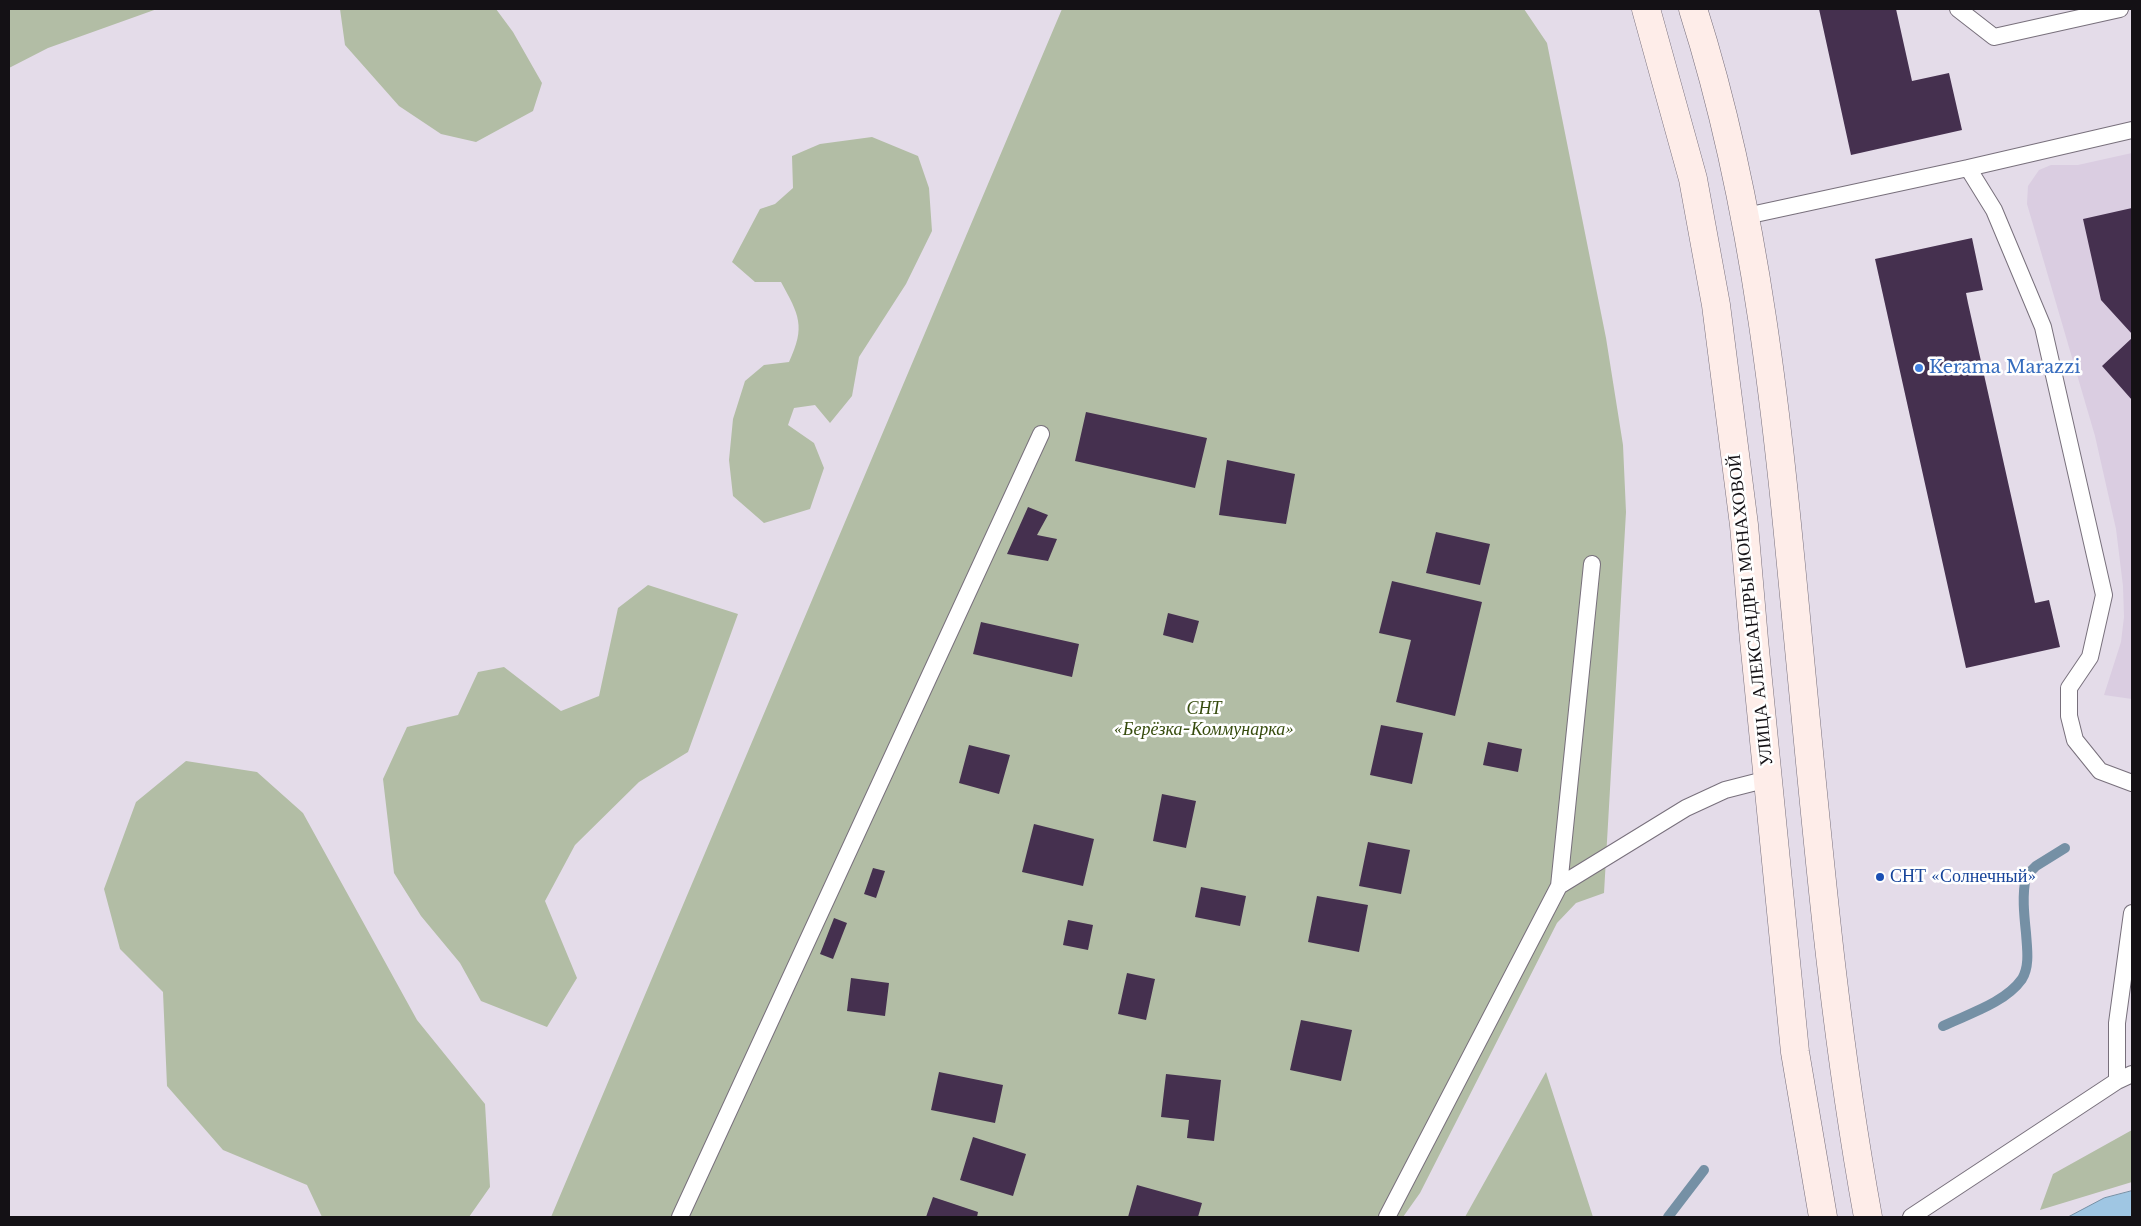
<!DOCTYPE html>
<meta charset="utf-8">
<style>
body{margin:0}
#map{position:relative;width:2141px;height:1226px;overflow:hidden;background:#e4dce9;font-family:"Libre Baskerville",serif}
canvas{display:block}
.frame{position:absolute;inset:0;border:10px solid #141115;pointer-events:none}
</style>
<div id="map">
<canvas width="2141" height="1226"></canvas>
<div class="frame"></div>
</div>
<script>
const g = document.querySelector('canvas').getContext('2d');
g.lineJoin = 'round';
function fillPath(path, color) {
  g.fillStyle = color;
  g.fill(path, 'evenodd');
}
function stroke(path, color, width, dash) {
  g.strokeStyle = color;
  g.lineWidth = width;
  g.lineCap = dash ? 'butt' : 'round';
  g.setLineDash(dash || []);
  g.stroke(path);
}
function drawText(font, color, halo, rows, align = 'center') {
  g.font = font + ' "Libre Baskerville",serif';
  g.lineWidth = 5;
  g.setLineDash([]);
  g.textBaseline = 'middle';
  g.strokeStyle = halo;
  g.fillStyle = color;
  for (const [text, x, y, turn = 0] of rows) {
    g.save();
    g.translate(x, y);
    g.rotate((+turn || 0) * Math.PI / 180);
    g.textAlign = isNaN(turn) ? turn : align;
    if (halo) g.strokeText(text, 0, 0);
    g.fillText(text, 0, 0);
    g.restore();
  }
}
const built = new Path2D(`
 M2132,153V699L2104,695L2121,642L2124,617L2123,586L2116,529L2095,436L2027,204L2028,186L2039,170L2051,165H2078Z`);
const green = new Path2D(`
 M9,9H157L48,48L9,68Z
 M340,9H496L513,32L542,83L533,111L476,142L441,134L399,106L345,45Z
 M1062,9H1524L1547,43L1606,338L1623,445L1626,512L1604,893L1576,903L1557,923L1420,1193L1403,1217H551Z
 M872,137L918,156L929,188L932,231L906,284L859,357L852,396L830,423L815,405L794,408L788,425L814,443L824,468L810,509L764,523L733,496L729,460L733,419L745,381L764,365L789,362C806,326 799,315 781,282H755L732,262L760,209L775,204L793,188L792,156L820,144Z
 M648,585L738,614L688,752L639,782L575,845L545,901L577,978L547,1027L481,1001L460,963L421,916L394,873L383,779L407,727L458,715L478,672L504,667L561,711L599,696L618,608Z
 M186,761L257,772L303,813L417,1020L485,1104L490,1187L469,1217H322L307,1185L223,1150L167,1086L163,992L120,949L104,889L136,802Z
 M1546,1072L1593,1217H1465Z
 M2132,1130V1182L2040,1210L2053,1174Z`);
const water = new Path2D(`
 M2132,1191V1217H2068L2104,1198Z`);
const stream = new Path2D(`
 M1943,1026C1968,1014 2005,1003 2022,979C2030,966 2027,948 2026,933C2024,914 2022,895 2026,876L2036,866L2065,848
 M1668,1217L1704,1170`);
const building = new Path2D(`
 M1819,9H1896L1912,81L1949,73L1962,130L1851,155Z
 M2132,208V334L2101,300L2083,219Z
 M1972,238L1983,290L1966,293L1968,303L2035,603L2049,600L2060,647L1966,668L1875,259Z
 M2132,338V400L2102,366Z
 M1086,412L1207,438L1195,488L1075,461Z
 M1227,460L1295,474L1286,524L1219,515Z
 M1028,507L1048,515L1037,535L1057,539L1048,561L1007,554Z
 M1436,532L1490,544L1480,585L1426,573Z
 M1392,581L1482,602L1455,716L1396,702L1411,640L1379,633Z
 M1168,613L1199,621L1193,643L1163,635Z
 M981,622L1079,644L1072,677L973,654Z
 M1381,725L1423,733L1412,784L1370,775Z
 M1488,742L1522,749L1518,772L1483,765Z
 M969,745L1010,755L999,794L959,783Z
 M1162,794L1196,801L1186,848L1153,841Z
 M1034,824L1094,839L1083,886L1022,872Z
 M1368,842L1410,850L1401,894L1359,886Z
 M873,868L885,871L876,898L864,894Z
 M1201,887L1246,896L1240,926L1195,917Z
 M1317,896L1368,905L1359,952L1308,942Z
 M834,918L847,923L833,959L820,954Z
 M1068,920L1093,925L1088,950L1063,945Z
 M1127,973L1155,979L1146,1020L1118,1014Z
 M851,978L889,983L885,1016L847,1011Z
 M1301,1020L1352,1030L1341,1081L1290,1070Z
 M939,1072L1003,1085L995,1123L931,1110Z
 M1166,1074L1221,1080L1214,1141L1187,1138L1189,1120L1161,1117Z
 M973,1137L1026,1154L1013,1196L960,1180Z
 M1137,1185L1202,1203L1198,1217H1128Z
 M933,1197L978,1212L977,1217H926Z`);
const service = new Path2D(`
 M1958,9L1994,37L2120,9
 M1968,168L2132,130
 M1746,216L1968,168L1994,210L2043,327L2104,595L2090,657L2069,688V716L2075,740L2100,771L2132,783
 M1559,886L1592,564
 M2117,1081V1023L2132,913
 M680,1217L1041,434
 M1387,1217L1559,886L1686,808L1725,790L1768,779
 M1911,1217L2117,1081L2132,1074`);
const secondary = new Path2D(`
 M1646,9L1693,179L1716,305L1744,525L1754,640L1795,1052L1823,1217
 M1693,9C1758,213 1778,425 1798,638C1817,832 1833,1026 1868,1217`);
const markers = [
 [1919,368,5,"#3f7fe0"],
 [1880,877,5,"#1a4fb4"]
];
const shopNames = [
 ["Kerama Marazzi",1929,368]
];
const streetNames = [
 ["УЛИЦА АЛЕКСАНДРЫ МОНАХОВОЙ",1751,610,-96]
];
const parkNames = [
 ["СНТ",1204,709],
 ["«Берёзка-Коммунарка»",1204,730]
];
const transitNames = [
 ["СНТ «Солнечный»",1890,877]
];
fillPath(built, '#dacde1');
fillPath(green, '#b2bda5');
fillPath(water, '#9fc6e3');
stroke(water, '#7590a5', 1);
stroke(stream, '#7590a5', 10);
fillPath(building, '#45304f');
stroke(service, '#78707c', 18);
stroke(secondary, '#78707c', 29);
stroke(service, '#fff', 16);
stroke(secondary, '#feede9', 28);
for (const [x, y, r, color] of markers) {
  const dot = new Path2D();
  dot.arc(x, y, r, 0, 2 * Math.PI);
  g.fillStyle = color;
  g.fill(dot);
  stroke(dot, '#fff', 2);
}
drawText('18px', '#366cbe', '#fff', shopNames, 'left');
drawText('18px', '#141115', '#fff', streetNames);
drawText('italic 18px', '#374c0e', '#fff', parkNames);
drawText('18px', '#164399', '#fff', transitNames, 'left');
</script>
